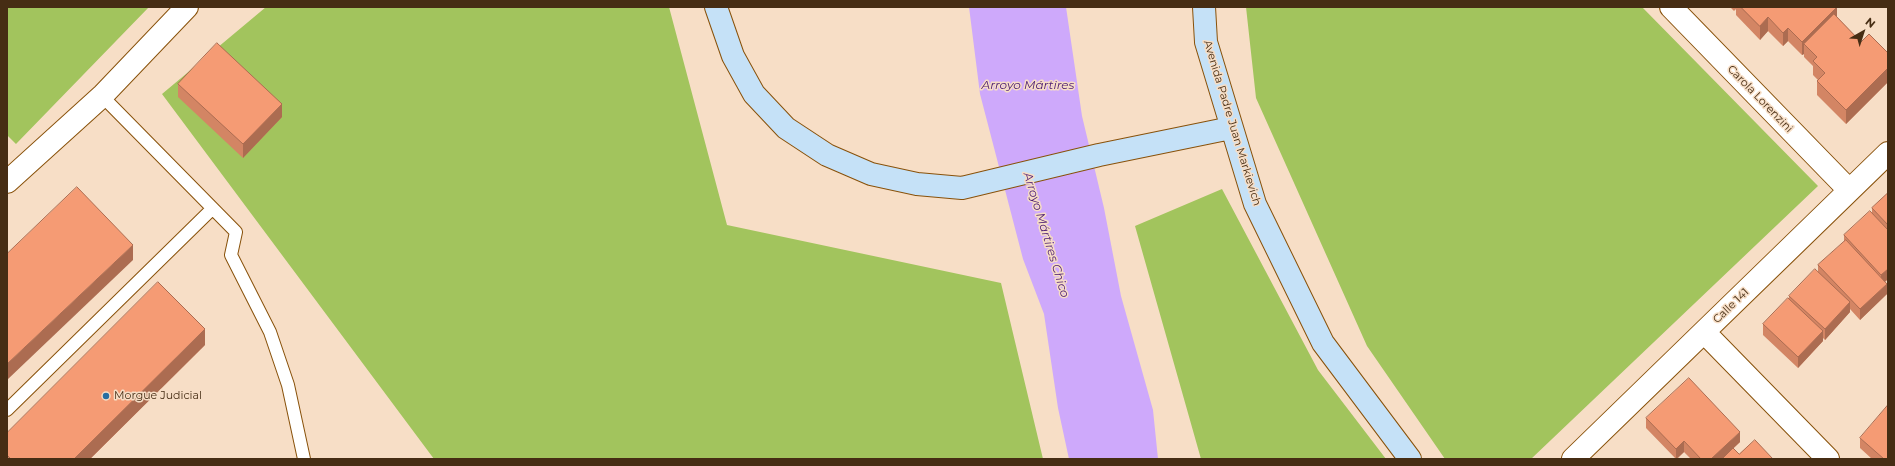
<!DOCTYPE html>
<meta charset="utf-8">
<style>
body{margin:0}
#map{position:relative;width:1895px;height:466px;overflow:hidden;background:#f7dec6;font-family:Montserrat,sans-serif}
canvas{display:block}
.frame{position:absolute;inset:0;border:8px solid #462d14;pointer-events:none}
.north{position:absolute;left:1843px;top:12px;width:40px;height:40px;-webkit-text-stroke:3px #f7dec6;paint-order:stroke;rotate:39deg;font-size:11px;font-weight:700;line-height:16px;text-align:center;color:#462d14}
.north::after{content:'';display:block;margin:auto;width:14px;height:18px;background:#462d14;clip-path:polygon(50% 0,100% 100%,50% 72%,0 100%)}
</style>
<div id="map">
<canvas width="1895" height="466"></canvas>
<div class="frame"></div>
<div class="north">N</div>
</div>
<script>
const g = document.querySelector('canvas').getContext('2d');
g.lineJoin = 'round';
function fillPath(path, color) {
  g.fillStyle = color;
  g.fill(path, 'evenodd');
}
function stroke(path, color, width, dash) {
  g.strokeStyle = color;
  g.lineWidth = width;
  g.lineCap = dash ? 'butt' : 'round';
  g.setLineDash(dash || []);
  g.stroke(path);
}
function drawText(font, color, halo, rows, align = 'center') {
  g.font = font + ' Montserrat,sans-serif';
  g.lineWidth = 3;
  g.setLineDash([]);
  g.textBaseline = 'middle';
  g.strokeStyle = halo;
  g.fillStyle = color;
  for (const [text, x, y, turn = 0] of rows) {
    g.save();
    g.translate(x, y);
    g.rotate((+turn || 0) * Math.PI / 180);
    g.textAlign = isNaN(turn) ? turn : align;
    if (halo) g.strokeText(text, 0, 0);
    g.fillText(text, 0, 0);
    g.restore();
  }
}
const green = new Path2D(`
 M7,7H149L16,144L7,135Z
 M266,7H669L727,225L1001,283L1043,459H434L162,94Z
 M1246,7H1642L1818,186L1531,459H1445L1367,346L1256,98Z
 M1222,189L1318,370L1386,459H1201L1135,226Z`);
const water = new Path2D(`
 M969,7H1066L1082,116L1104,208L1121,296L1153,410L1158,459H1069L1058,408L1044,314L1023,259L980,94Z`);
const lane = new Path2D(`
 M102,96L236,232L231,255L270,332L288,385L304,459
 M7,410L212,209`);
const street = new Path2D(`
 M1671,7L1849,190
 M7,182L102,96L187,7
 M1704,332L1828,459
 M1573,459L1888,153`);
const secondary = new Path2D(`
 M716,7L733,56L754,94L786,128L827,155L871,174L917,184L962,188L1099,155L1231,128
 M1204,7L1206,42L1255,204L1323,343L1410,459`);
const wall = new Path2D(`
 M1730,7H1837V17L1861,42L1888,53V82L1846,124L1817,95V81L1818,80L1813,75V66L1804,57V54L1802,55L1788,41L1783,46L1768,31L1760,40L1736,15V9L1734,11Z
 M178,84L282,117L243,158L178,97Z
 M1888,193V279L1885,282L1887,294L1860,320L1850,309V312L1825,340L1823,338V341L1798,368L1763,335V324L1789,299V296L1818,272V265L1844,242V235L1872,213V208Z
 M205,345L90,459H7V433Z
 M1646,418L1740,442L1722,459H1691L1684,452L1677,459H1676L1646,428Z
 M1860,438L1888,459H1872L1860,448Z`);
const shadedWall = new Path2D(`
 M1837,7V20L1804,44V54L1802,55V42Z
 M1768,17V31L1760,40V26Z
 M1788,28V41L1783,46V33Z
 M1888,68V82L1846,124V110Z
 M282,104V117L243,158V144Z
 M133,245V260L7,380V364Z
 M1888,269V279L1881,285V275Z
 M1887,284V294L1860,320V309Z
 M1850,302V312L1825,340V329Z
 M205,329V345L90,459H74Z
 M1823,331V341L1798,368V357Z
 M1740,432V442L1722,459H1711Z
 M1684,441V452L1676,459V449Z`);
const building = new Path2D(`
 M1741,7H1837L1802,42L1788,28L1783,33L1768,17L1760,26Z
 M1834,14L1861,42L1869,34L1888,53V68L1846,110L1817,81L1825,73L1813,61L1817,57L1804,44Z
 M217,43L282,104L243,144L178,84Z
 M77,187L133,245L7,364V254Z
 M1888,193V225L1872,208Z
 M1870,211L1888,230V269L1881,275L1844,235Z
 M1846,240L1887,284L1860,309L1818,265Z
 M1815,269L1850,302L1825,329L1789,296Z
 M158,282L205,329L74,459H11L7,455V433Z
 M1788,298L1823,331L1798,357L1763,324Z
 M1689,378L1740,432L1711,459H1701L1684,441L1676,449L1646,418Z
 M1888,405V459H1884L1860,438Z
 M1755,440L1773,459H1722L1733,448L1739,454Z`);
const markers = [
 [106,396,4,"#276ea2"]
];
const streetNames = [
 ["Carola Lorenzini",1760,99,46],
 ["Avenida Padre Juan Markievich",1232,123,73],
 ["Calle 141",1731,306,-44]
];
const poiNames = [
 ["Morgue Judicial",114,396]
];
const waterNames = [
 ["Arroyo Mártires",1028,85],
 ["Arroyo Mártires Chico",1046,235,73]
];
fillPath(green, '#a2c45d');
fillPath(water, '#cea9fb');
stroke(lane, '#88510a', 14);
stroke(street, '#88510a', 24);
stroke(secondary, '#88510a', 24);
stroke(lane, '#fff', 12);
stroke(street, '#fff', 22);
stroke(secondary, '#c5e1f7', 22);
fillPath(wall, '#d38564');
fillPath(shadedWall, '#ac6c51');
fillPath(building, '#f59b74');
stroke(building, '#ac6c51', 1);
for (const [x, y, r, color] of markers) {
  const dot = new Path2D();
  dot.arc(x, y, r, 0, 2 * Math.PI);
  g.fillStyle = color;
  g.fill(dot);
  stroke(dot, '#f7dec6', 1.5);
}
drawText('11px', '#462d14', '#f7dec6', streetNames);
drawText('11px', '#462d14', '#f7dec6', poiNames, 'left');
drawText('italic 12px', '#491871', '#f7dec6', waterNames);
</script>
